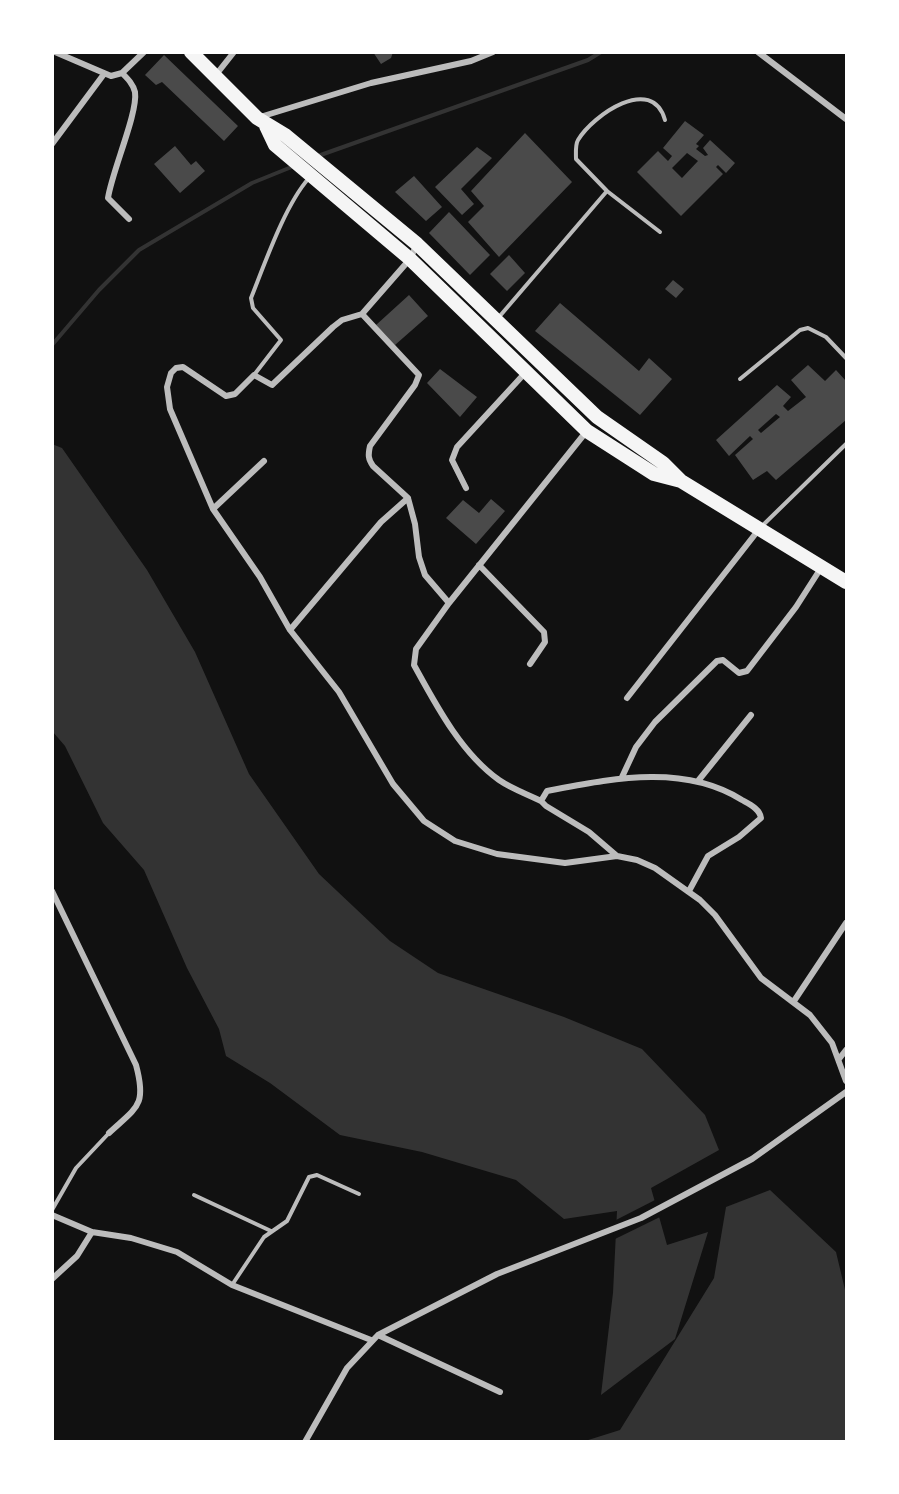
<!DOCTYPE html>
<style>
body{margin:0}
#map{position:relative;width:899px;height:1494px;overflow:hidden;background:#111;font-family:Helvetica,sans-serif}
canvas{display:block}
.frame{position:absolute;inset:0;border:54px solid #fff;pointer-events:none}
</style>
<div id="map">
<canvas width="899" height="1494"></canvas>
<div class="frame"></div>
</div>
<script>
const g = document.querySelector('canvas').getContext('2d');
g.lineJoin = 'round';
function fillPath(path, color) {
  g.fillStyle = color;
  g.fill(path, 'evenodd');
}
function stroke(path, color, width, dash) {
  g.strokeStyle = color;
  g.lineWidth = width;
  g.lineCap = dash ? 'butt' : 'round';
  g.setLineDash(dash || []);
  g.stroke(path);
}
const water = new Path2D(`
 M52,444L62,448L147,570L195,652L249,774L319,874L390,941L438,973L564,1017L642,1049L705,1115L719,1150L651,1188L667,1245L708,1232L675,1339L601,1395L613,1293L617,1211L564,1219L516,1180L422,1152L340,1135L270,1083L226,1056L219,1029L187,968L144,870L103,823L65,746L53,732Z
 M770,1190L836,1252L846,1294V1441H585L620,1430L714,1278L726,1207Z`);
const pier = new Path2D(`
 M657,1199L662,1216L613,1240L614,1221Z`);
const stream = new Path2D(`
 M315,157L588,60L601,52
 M52,345L99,290L139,250L252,183L294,166`);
const building = new Path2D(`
 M373,52H393L391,58L381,64Z
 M164,55L238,126L224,141L162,82L156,85L145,75Z
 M685,121L704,135L696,144L699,146L696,149L705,156L708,155L703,148L710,140L735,163L726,173L718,165L716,167L723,174L681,216L637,172L658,151L668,161L672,156L663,148ZM687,153L698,161L682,178L672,168Z
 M525,133L572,182L499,257L468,222L484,206L471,191Z
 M175,146L191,165L196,161L205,171L180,193L154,164Z
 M477,147L492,158L461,189L474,204L462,215L435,187Z
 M414,176L442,207L426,221L395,192Z
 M449,212L490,255L470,275L429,233Z
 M509,255L525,273L507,291L490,274Z
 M673,280L684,289L676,298L665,289Z
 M409,295L428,316L395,345L376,325Z
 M560,303L639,371L649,358L672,379L640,415L535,331Z
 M808,365L825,381L836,370L846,381V420L776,480L767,471L753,480L735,455L753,439L750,436L729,456L716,440L777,385L791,397L783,406L788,411L806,397L791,380ZM776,414L780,417L761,433L758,430Z
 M440,369L477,397L460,417L427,383Z
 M491,499L505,511L476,544L446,518L463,500L479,513Z`);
const service = new Path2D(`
 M607,191L660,232
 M499,317L607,191L576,159C576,153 575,145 578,140C593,115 652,74 665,120
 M254,375L281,340L253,308L251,298C265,263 285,205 309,178
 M740,379L800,330L808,328L826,337L846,358
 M761,527L846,444
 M194,1195L271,1231
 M52,1210L76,1168L109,1133
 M232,1285L264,1237L287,1221L309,1177L317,1175L359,1194`);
const minor = new Path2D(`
 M55,52L111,76L122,73L144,52
 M758,52L846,119
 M122,73C128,79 133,84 135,92C138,113 112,171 108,198L129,219
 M215,76L234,52
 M260,117L371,83L471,61L493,52
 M52,144L104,74
 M417,244L410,259L362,314L419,375L415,385L370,446C368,455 368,459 373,466L408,498L415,524L419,557L425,575L449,603
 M362,314L342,320L333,327L272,385L254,375L235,394L226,396L183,367L176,368L171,373L167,387L170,409L213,509L260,577L290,630L339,692L393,784L424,821L455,841L497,854L565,863L617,856L637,860L655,868L700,900L715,915L761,978L810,1015L832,1043L846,1081
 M466,488L452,460L457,447L525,373
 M213,509L264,461
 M479,565L544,632L545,642L530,664
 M290,630L381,522L408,498
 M627,698L760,528
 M622,777L636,747L655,722L717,661L723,660L739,673L747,671L796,607L821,568
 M698,781L751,715
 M541,801C527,794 512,789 499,780C461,753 436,705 414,665L416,649L449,603L586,432
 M617,856L589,832L546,806L541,801L547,791C611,779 683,763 742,800C749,804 760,809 761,818L739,837L708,856L689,891
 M52,891L136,1065C147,1106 137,1107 109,1133
 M794,1001L846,923
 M839,1059L846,1050
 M52,1215L92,1232L131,1238L177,1252L232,1285L371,1340
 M52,1279L77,1256L92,1232
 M378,1335L500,1392
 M305,1442L347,1368L378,1335L497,1274L641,1218L752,1159L846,1092`);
const trunk = new Path2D(`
 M191,52L257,118L285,135L417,244L597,417L663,463L680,480
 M266,126L275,145L410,259L587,431L654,474L681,481L846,582`);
fillPath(water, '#333');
fillPath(pier, '#111');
stroke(stream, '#333', 4);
fillPath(building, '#4a4a4a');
stroke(service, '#bcbcbc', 4);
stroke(minor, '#bcbcbc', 6);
stroke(trunk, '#f5f5f5', 14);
</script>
